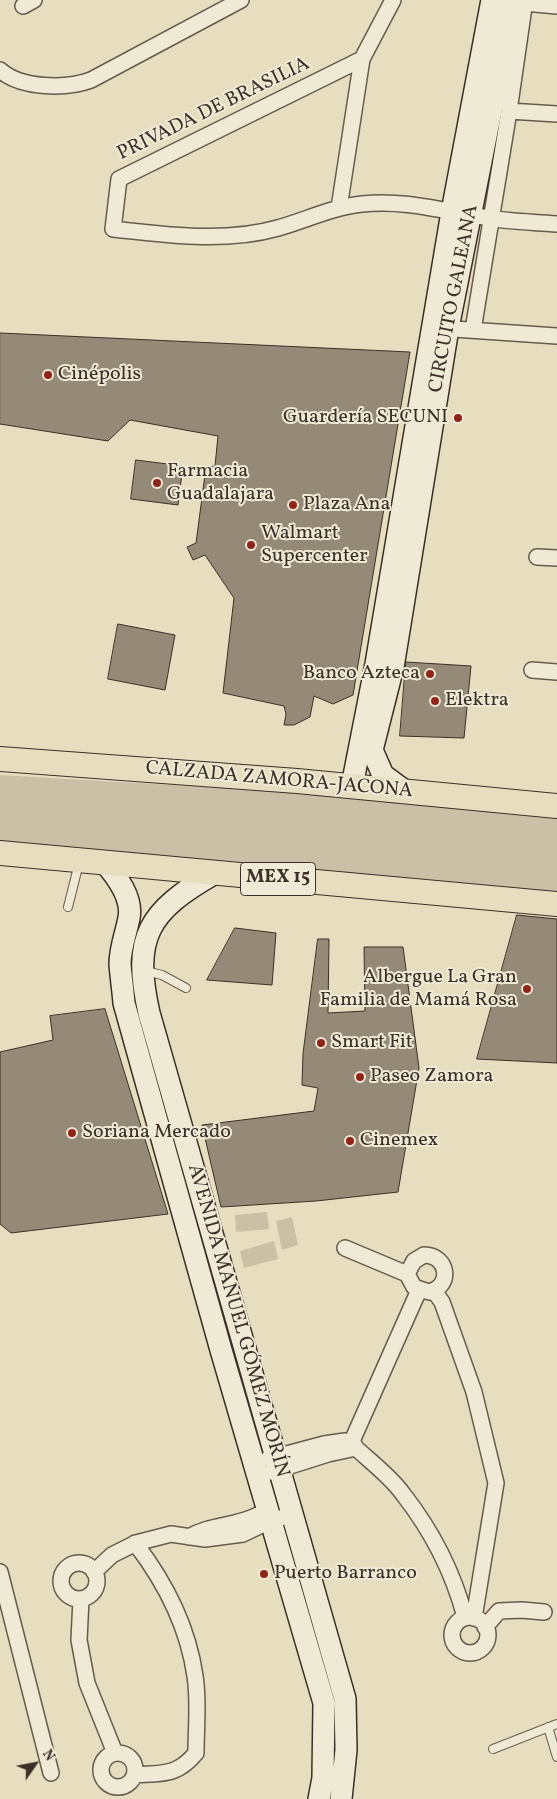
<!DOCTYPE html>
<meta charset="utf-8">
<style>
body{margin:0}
#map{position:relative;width:557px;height:1799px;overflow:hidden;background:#e7dec0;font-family:Vollkorn,serif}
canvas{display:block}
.north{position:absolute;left:10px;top:1739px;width:50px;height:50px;-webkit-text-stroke:4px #efead6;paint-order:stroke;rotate:57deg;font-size:14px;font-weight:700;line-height:20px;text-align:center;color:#3c2f27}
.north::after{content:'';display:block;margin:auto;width:18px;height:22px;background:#3c2f27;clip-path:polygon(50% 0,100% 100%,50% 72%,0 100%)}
</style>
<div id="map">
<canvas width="557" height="1799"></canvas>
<div class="north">N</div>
</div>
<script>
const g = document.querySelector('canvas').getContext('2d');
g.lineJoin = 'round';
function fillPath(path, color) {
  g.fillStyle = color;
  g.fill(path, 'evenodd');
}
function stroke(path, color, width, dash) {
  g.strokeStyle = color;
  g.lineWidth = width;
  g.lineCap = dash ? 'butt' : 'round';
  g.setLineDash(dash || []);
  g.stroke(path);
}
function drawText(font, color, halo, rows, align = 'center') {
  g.font = font + ' Vollkorn,serif';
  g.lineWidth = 4;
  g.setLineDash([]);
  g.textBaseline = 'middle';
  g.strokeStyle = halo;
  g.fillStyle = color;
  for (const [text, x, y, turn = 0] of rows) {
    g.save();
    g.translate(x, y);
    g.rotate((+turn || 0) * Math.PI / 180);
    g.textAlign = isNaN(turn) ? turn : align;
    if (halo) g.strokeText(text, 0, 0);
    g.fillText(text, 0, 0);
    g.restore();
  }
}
const green = new Path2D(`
 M0,775L345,795L557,817V892L219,866L0,844Z
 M267,1212L269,1229L236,1232L235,1215Z
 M292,1217L298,1245L282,1250L276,1221Z
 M274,1241L278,1259L244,1268L240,1251Z`);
const building = new Path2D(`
 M0,333L410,352L353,695L333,704L314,696L310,717L294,725H284L286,714L284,706L223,693L234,598L205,555L193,560L187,547L196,543L206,467L215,466L218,436L130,420L108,441L0,424Z
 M136,460L183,466L178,505L131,499Z
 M118,624L175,635L165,690L108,679Z
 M406,662L471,666L464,738L400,736Z
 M517,915L557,919V1063L477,1059Z
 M235,928L276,933L272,985L207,980Z
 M318,939H329L328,1013L365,1011L364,947H403L419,1068L398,1192L316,1201L221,1207L202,1125L314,1111L318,1088L302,1085L303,1054Z
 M105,1009L168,1214L11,1233L0,1224V1052L53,1040L50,1016Z`);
const lane = new Path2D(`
 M68,907L79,863
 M146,971L162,975L186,988
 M548,1727L557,1757
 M493,1749L557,1724`);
const street = new Path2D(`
 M524,3L557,6
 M23,6L34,0
 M362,59L119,179L113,229C168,235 225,243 278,228C306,220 333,207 362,204C405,199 447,212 489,218C511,222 535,222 557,224
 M0,70C21,89 67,89 91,80L241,0
 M509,111L557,114
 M339,208L362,59L393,0
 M439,328L557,336
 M473,330L509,111L525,0
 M537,557L557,558
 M532,670L557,672
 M345,1248L407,1274
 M424,1255C448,1255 453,1286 429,1292L414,1287L407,1274L414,1261Z
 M434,1291L442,1302L474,1392L496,1483L474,1618
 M352,1441L356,1448C372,1463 391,1477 403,1494C432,1531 453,1572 465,1617
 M352,1441L419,1290
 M268,1459L324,1444L345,1441
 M271,1472L328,1454L356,1448
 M189,1537C211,1524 234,1527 258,1515
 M135,1543C165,1582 188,1627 195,1676C199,1700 196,1728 196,1753C177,1776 163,1773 135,1775
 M61 1581a18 18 0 1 1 36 0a18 18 0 1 1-36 0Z
 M0,1572L51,1773
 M94,1572L112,1555L136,1543L171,1534L205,1539L243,1534L272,1520L292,1515
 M81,1599L79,1640L87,1683L115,1753
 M452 1635a18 18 0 1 1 36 0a18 18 0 1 1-36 0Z
 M485,1627L499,1611L522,1610L544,1612
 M101 1770a17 17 0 1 1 34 0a17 17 0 1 1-34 0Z`);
const secondary = new Path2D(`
 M352,786L376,664L452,212L492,0
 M406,792L383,775L372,750L393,667L448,328L513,0
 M105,863C117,877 133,898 129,918C126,934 120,948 120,964C121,977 123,990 124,1003L221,1350L324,1703L323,1778L319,1799
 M215,873C148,911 132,937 149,1013L345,1699L346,1750L341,1799`);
const primary = new Path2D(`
 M0,759L297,781L557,806
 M0,853L557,904`);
const markers = [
 [48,375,5,"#8f2418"],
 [458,418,5,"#8f2418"],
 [157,483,5,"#8f2418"],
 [293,505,5,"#8f2418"],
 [251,545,5,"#8f2418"],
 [430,674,5,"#8f2418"],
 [435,701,5,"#8f2418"],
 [527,989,5,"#8f2418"],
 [321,1043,5,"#8f2418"],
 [360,1077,5,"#8f2418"],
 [72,1133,5,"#8f2418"],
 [350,1141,5,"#8f2418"],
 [264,1574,5,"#8f2418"]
];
const shields = [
 [278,879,75]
];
const shieldNames = [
 ["MEX 15",278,879]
];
const streetNames = [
 ["PRIVADA DE BRASILIA",214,110,-26],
 ["CIRCUITO GALEANA",455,299,-79],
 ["CALZADA ZAMORA-JACONA",279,781,5],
 ["AVENIDA MANUEL GÓMEZ MORÍN",237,1321,74]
];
const poiNames = [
 ["Cinépolis",58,375],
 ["Guardería SECUNI",448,418,"right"],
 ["Farmacia",167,472],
 ["Guadalajara",167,495],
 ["Plaza Ana",303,505],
 ["Walmart",261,534],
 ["Supercenter",261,557],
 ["Banco Azteca",420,674,"right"],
 ["Elektra",445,701],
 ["Albergue La Gran",517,978,"right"],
 ["Familia de Mamá Rosa",517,1001,"right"],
 ["Smart Fit",331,1043],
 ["Paseo Zamora",370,1077],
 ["Soriana Mercado",82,1133],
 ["Cinemex",360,1141],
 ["Puerto Barranco",274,1574]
];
fillPath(green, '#cac0a6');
fillPath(building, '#958a77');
stroke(building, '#3c2f27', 1);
stroke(lane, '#675b4d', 10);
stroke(street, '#675b4d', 18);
stroke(secondary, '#3c2f27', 24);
stroke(primary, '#3c2f27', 26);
stroke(lane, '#efead6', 8);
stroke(street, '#efead6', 15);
stroke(secondary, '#efead6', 21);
stroke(primary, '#e7dec0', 24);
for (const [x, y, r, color] of markers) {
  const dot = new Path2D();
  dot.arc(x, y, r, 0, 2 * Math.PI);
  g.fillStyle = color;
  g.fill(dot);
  stroke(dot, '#efead6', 2);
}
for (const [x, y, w] of shields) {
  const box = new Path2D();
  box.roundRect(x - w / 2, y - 16.5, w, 33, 4);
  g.fillStyle = '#efead6';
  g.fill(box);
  stroke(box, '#3c2f27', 1);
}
drawText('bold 19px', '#3c2f27', null, shieldNames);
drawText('20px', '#3c2f27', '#efead6', streetNames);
drawText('20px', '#3c2f27', '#efead6', poiNames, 'left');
</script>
